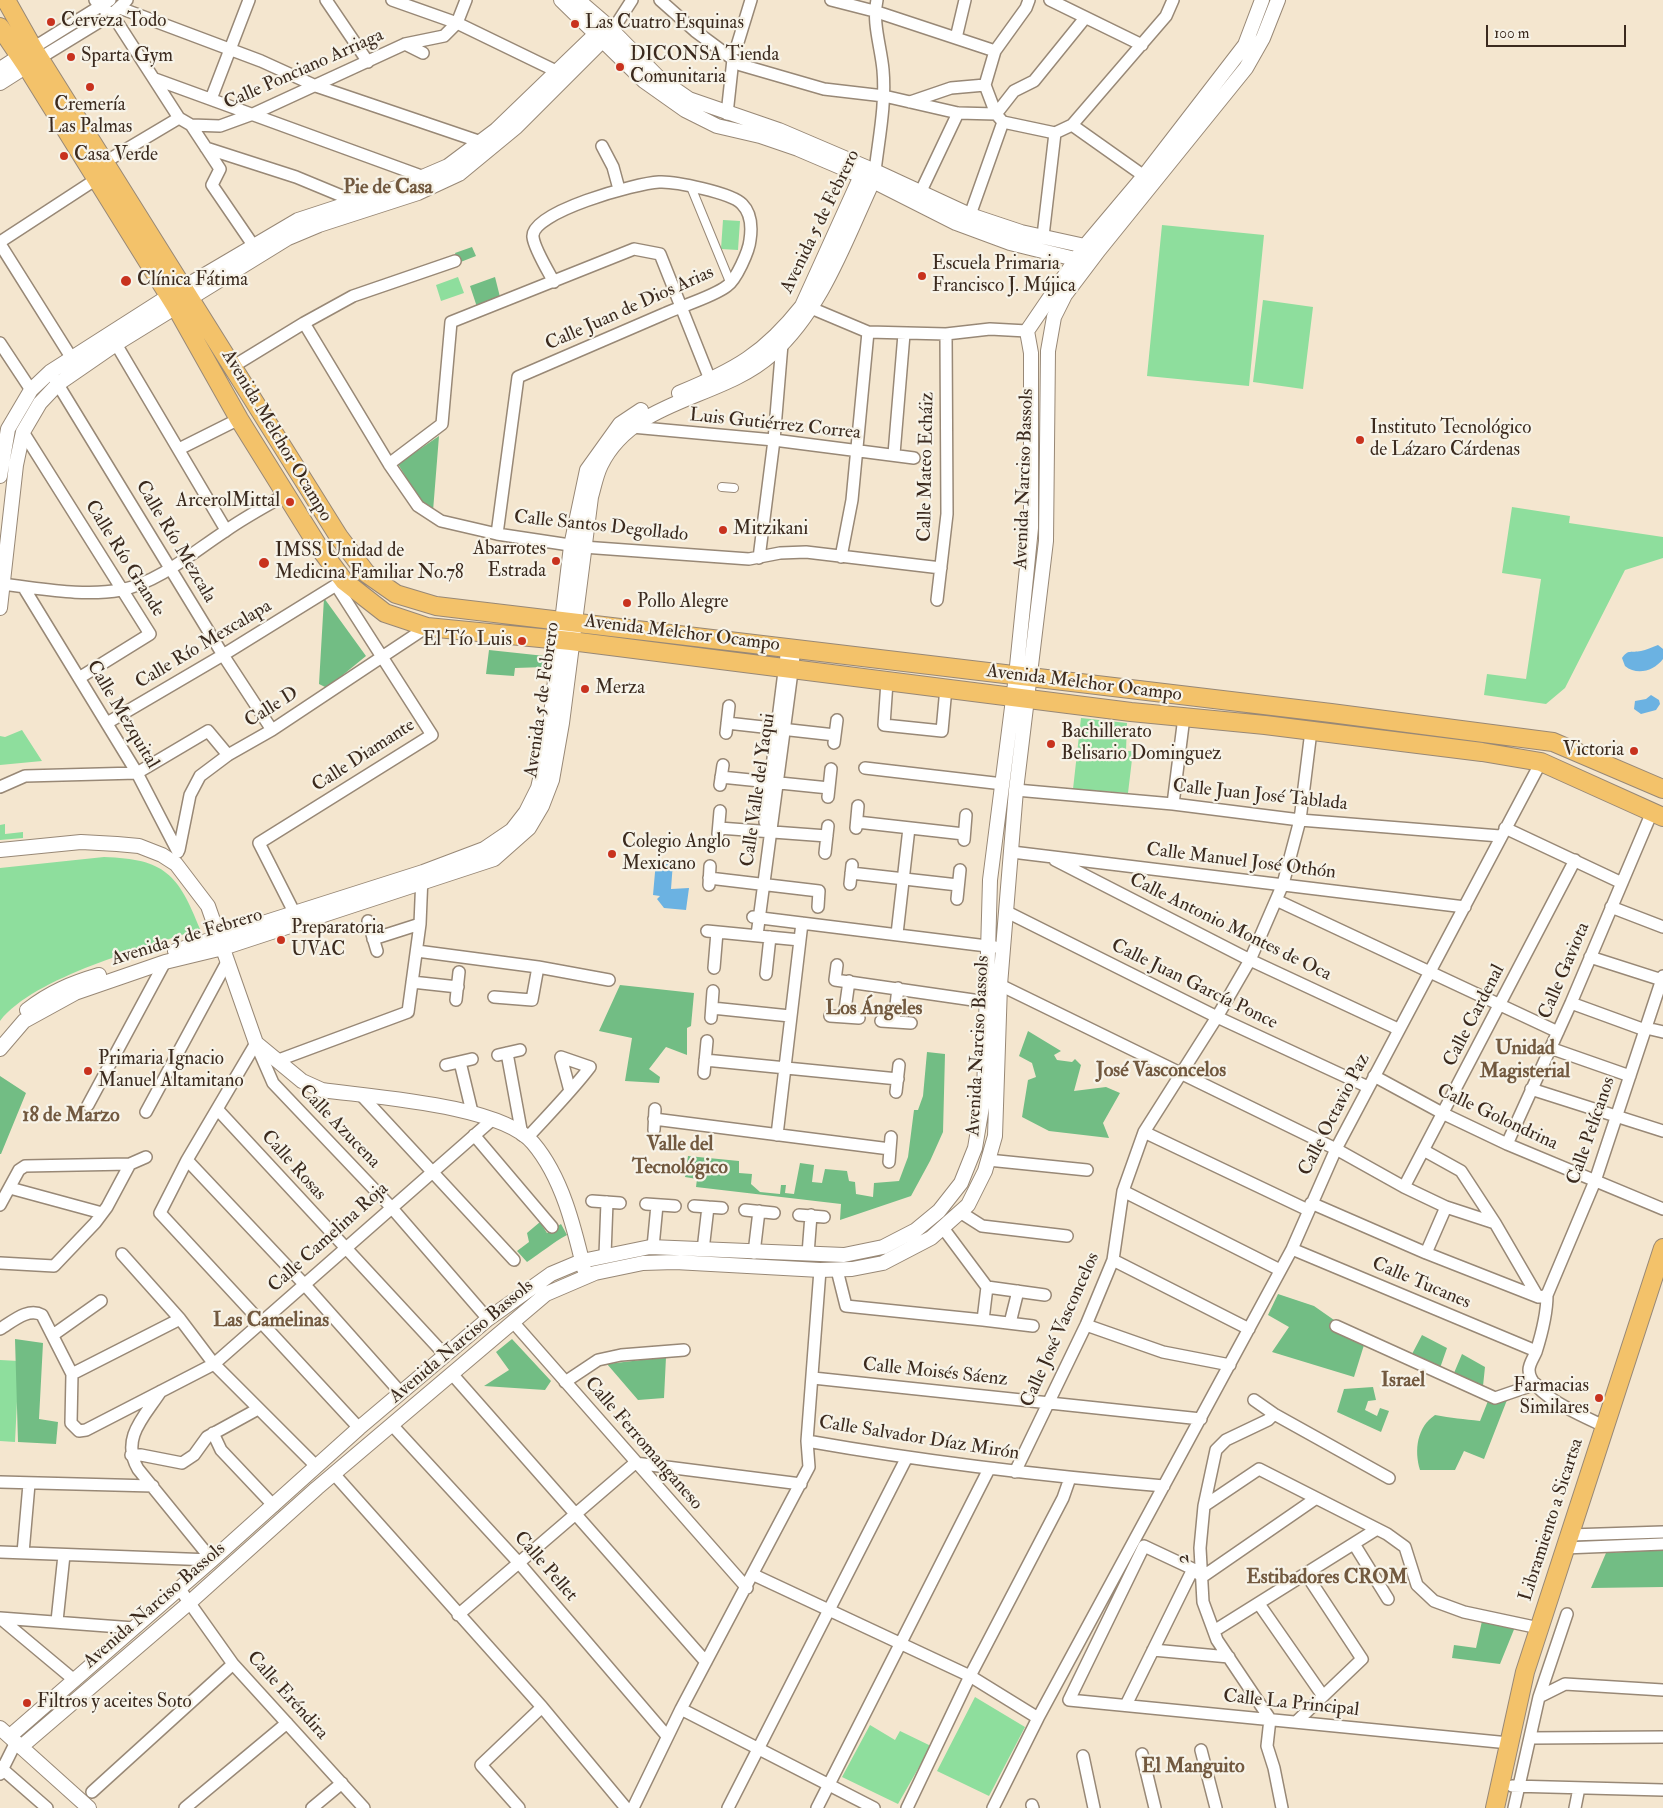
<!DOCTYPE html>
<meta charset="utf-8">
<style>
body{margin:0}
#map{position:relative;width:1663px;height:1808px;overflow:hidden;background:#f4e6cf;font-family:"IM FELL Double Pica",serif}
canvas{display:block}
.scale{position:absolute;left:1486px;top:25px;width:140px;height:22px;box-sizing:border-box;border:2px solid #3b2a1e;border-top:0;padding-left:6px;font-size:15px;line-height:18px;white-space:nowrap;color:#3b2a1e;-webkit-text-stroke:4px #f7f3e8;paint-order:stroke}
</style>
<div id="map">
<canvas width="1663" height="1808"></canvas>
<div class="scale">100 m</div>
</div>
<script>
const g = document.querySelector('canvas').getContext('2d');
g.lineJoin = 'round';
function fillPath(path, color) {
  g.fillStyle = color;
  g.fill(path, 'evenodd');
}
function stroke(path, color, width, dash) {
  g.strokeStyle = color;
  g.lineWidth = width;
  g.lineCap = dash ? 'butt' : 'round';
  g.setLineDash(dash || []);
  g.stroke(path);
}
function drawText(font, color, halo, rows, align = 'center') {
  g.font = font + ' "IM FELL Double Pica",serif';
  g.lineWidth = 4.5;
  g.setLineDash([]);
  g.textBaseline = 'middle';
  g.strokeStyle = halo;
  g.fillStyle = color;
  for (const [text, x, y, turn = 0] of rows) {
    g.save();
    g.translate(x, y);
    g.rotate((+turn || 0) * Math.PI / 180);
    g.textAlign = isNaN(turn) ? turn : align;
    if (halo) g.strokeText(text, 0, 0);
    g.fillText(text, 0, 0);
    g.restore();
  }
}
const green = new Path2D(`
 M723,220L740,221L738,250L721,249Z
 M1162,225L1264,235L1249,386L1147,376Z
 M458,277L464,293L441,301L436,285Z
 M1263,300L1313,307L1303,389L1253,382Z
 M1512,507L1570,516L1569,523L1663,537V558L1625,570L1565,688L1546,704L1484,695L1487,674L1526,679L1541,579L1502,573Z
 M1081,718L1127,723L1126,751H1133L1128,793L1073,789Z
 M22,730L42,761L0,765V736L5,737Z
 M5,824V834L23,832V838L0,840V825Z
 M104,857C165,859 178,874 200,929C145,948 35,976 0,1021V868Z
 M0,1360L19,1361L15,1442L0,1441Z
 M975,1697L1025,1727L989,1796L937,1771Z
 M870,1725L895,1740L900,1731L931,1746L898,1804L842,1777Z`);
const forest = new Path2D(`
 M472,247L476,256L458,263L455,253Z
 M495,277L500,297L477,307L470,286Z
 M439,436L433,511L419,499L398,464Z
 M324,598L366,656L327,688L319,684Z
 M489,650L545,656V667L515,668L514,676L486,674Z
 M620,985L694,993L691,1026L687,1028V1055L666,1047L649,1069L660,1077L659,1083L625,1081L632,1038L599,1031Z
 M1028,1031L1061,1051L1054,1055L1057,1060L1072,1062L1075,1059L1081,1065L1074,1091L1106,1087L1120,1093L1103,1123L1109,1138L1049,1131L1022,1117L1028,1080L1036,1077L1032,1063L1019,1056Z
 M927,1052L945,1054L943,1132L930,1161L911,1196L840,1220L841,1204L696,1187L697,1179L685,1177L688,1156L739,1161V1173L752,1174L751,1184L760,1192L780,1194L781,1185H786L785,1193L794,1194L800,1163L814,1165L812,1182L822,1183L825,1169L847,1171L849,1181L855,1182L856,1194L873,1197L874,1183L899,1181L908,1157L914,1110H918L923,1096Z
 M0,1076L26,1093L1,1154H0Z
 M540,1222L547,1233L561,1224L567,1235C552,1243 541,1253 527,1262L517,1251L529,1242L527,1233Z
 M1278,1294L1314,1306L1334,1320L1331,1329L1364,1345L1354,1377L1272,1352L1289,1327L1268,1315Z
 M1422,1335L1447,1348L1440,1368L1412,1354Z
 M15,1339L43,1343L39,1419L58,1422L56,1444L18,1442Z
 M512,1339L551,1381L545,1390L484,1386L509,1370L496,1352Z
 M1462,1354L1485,1367L1483,1386L1454,1373Z
 M666,1357L664,1398L638,1400L607,1364Z
 M1373,1387L1376,1400L1368,1401L1365,1410L1377,1416L1380,1408L1389,1411L1381,1432L1337,1412L1344,1389Z
 M1507,1400L1484,1459L1464,1451L1455,1470H1420C1414,1450 1417,1427 1435,1415C1451,1418 1464,1419 1480,1421L1488,1401Z
 M1663,1550V1587L1591,1588L1606,1553Z
 M1482,1621L1515,1627L1500,1664L1452,1658L1454,1645L1476,1648Z`);
const water = new Path2D(`
 M1658,645L1663,649V659C1654,671 1637,676 1625,666L1622,658C1628,649 1631,653 1641,651C1646,650 1652,647 1658,645Z
 M1651,695L1659,700L1660,704L1656,710L1641,714L1634,709L1635,701L1646,699Z
 M656,861L673,862L671,889L689,888L686,910L664,908L657,899L660,896L653,895Z`);
const pedestrian = new Path2D(`
 M691,187L730,282
 M722,487L734,488`);
const minor = new Path2D(`
 M95,0L99,6L112,14L179,118L191,125L220,126L253,114L405,44L444,36L457,23L466,0
 M326,0L368,62
 M392,0L457,23L556,71
 M660,0L695,31L741,65L824,89L884,96L958,113L996,114L1003,122L1055,133L1072,125L1166,16L1173,0
 M831,0L874,11L995,51
 M1050,0L1142,45
 M120,8L261,61L316,86L481,142
 M612,31L632,0
 M956,38L965,0
 M405,44L423,53
 M33,48L110,0
 M736,49L751,0
 M40,58L112,14L127,0
 M155,79L424,177
 M985,85L995,51L1026,8L1029,0
 M985,85L996,114
 M211,99L249,0
 M910,102L951,88L985,85
 M727,114L733,59
 M996,114L1014,91L1034,81L1085,18
 M191,125L220,169L212,185L253,245
 M1072,125L1144,176
 M602,146L613,167L619,189
 M206,148L296,177L354,201
 M105,162L179,118
 M875,171C879,137 886,104 883,70C881,47 872,23 877,0
 M921,191L958,113
 M970,215L1003,122
 M1043,236L1055,133
 M0,242L95,180
 M0,244L71,357
 M811,308L868,332L946,334L990,329L1027,331
 M304,323L389,464L418,506L441,521L497,534L583,547L749,559L780,553L806,552L941,568
 M116,336V344L226,530
 M0,343L31,390
 M232,367L304,323L353,296L455,261
 M54,378L223,655L272,730
 M632,427L774,440L914,458
 M23,432L150,634L79,678
 M179,449L239,419
 M894,454L904,334
 M389,464L442,424L451,322L634,249L660,254L713,387
 M497,534L518,377C567,356 616,335 664,314C681,306 713,297 727,286C736,280 749,251 750,240C752,227 751,213 742,204C732,193 674,181 659,182C637,183 530,212 533,237C534,248 548,271 554,282
 M841,557L852,500L868,332
 M759,558L774,440L782,344
 M0,584C40,588 82,597 121,590C159,582 192,553 224,532C243,518 265,507 286,494
 M24,588L137,773L178,852
 M937,600L947,514L946,334
 M887,682L884,725L942,731L946,688
 M107,723L223,655L341,582
 M727,723L835,735
 M726,733L729,706
 M834,743L837,720
 M865,768L1003,784
 M721,777L829,788
 M720,785L723,765
 M0,787L25,776L137,773L208,731L228,755
 M1016,790L1173,804L1300,820L1500,836
 M828,797L831,769
 M1173,804L1184,717
 M765,822L787,648
 M857,822L964,834
 M719,828L827,836
 M856,828L858,806
 M1505,828L1622,883
 M718,834L720,811
 M964,840L966,815
 M179,850L190,795L200,776L228,755L272,730L427,627
 M1012,852L1465,907
 M825,853L828,826
 M1055,860L1250,960L1398,1029
 M851,873L958,885
 M709,878L819,891L818,907
 M850,884L852,865
 M709,885L710,866
 M957,899L960,870
 M1276,900L1558,1032
 M1611,907L1663,927
 M294,912L259,843L432,735L336,585
 M1007,912L1217,1017L1368,1087
 M753,917L995,947
 M368,921L377,951
 M707,931L800,940
 M897,934L909,828
 M757,935L795,649
 M373,939L420,924
 M417,951L538,967L609,980
 M1590,957L1662,980
 M837,965L835,980L987,1002
 M714,968L717,932
 M766,974L770,937
 M412,982L458,987
 M1000,985L1336,1149L1404,1187L1446,1207L1495,1223
 M494,997L532,1000L538,967
 M456,1000L459,972
 M1571,1003L1645,1030
 M712,1008L790,1016
 M830,1016L859,1018
 M844,1017L849,981
 M711,1018L713,991
 M881,1021L911,1023
 M894,1022L898,988
 M1646,1028L1663,1032
 M256,1043L187,1160L160,1213L359,1428
 M256,1044L273,1083L391,1207L488,1319
 M1550,1048L1630,1076
 M507,1053L522,1135
 M498,1055L520,1050
 M705,1060L898,1079
 M276,1061L408,1012L420,924L422,876
 M460,1062L472,1112
 M446,1065L472,1059
 M704,1073L707,1041
 M1374,1076L1444,1114L1507,1144L1663,1209
 M1531,1089L1663,1131
 M896,1092L899,1065
 M362,1096L514,1260
 M88,1105L165,962
 M218,1110L445,1355
 M146,1112L227,962
 M654,1119L890,1149
 M654,1130L655,1109
 M1144,1132L1308,1210
 M474,1135L552,1227
 M777,1135L802,923
 M527,1138C548,1115 571,1092 590,1067L561,1057L570,1091
 M1507,1144L1571,1003L1652,812
 M1425,1151L1461,1171L1495,1223L1538,1297
 M187,1160L304,1284L401,1393
 M988,1160L1087,1170
 M889,1162L891,1137
 M1404,1187L1575,860
 M10,1188L102,1213
 M1123,1191L1280,1270
 M592,1201L620,1203
 M1311,1203L1426,1253L1538,1297
 M646,1204L675,1206
 M0,1205L19,1170L25,1166L130,1164L146,1157
 M694,1206L722,1208
 M745,1210L774,1213
 M960,1212L982,1226L1067,1236
 M799,1215L824,1217
 M653,1247L657,1205
 M1292,1249L1536,1351
 M703,1250L708,1207
 M754,1253L759,1211
 M1426,1253L1446,1207
 M122,1254L180,1319L214,1364L316,1466
 M808,1254L811,1215
 M605,1255L607,1202
 M1113,1260L1249,1329
 M0,1263L54,1266L95,1223L107,1207L130,1164
 M837,1270L846,1306L983,1320L987,1287L943,1228
 M987,1287L1045,1295
 M1547,1295L1595,1181L1663,976
 M1540,1297L1547,1295C1547,1315 1542,1333 1536,1352C1534,1357 1529,1364 1529,1370C1529,1394 1585,1417 1604,1426
 M983,1320L1033,1326
 M513,1322L747,1588
 M1010,1323L1018,1291
 M1086,1325L1163,1352L1230,1365
 M1336,1326L1495,1398L1536,1384
 M0,1329C12,1322 28,1307 42,1315L72,1374L71,1423L79,1431L86,1430L214,1364L493,1119
 M53,1335L101,1301
 M72,1374L180,1319
 M452,1374L706,1662
 M813,1378L1201,1419
 M565,1382L598,1360L621,1355L684,1350
 M161,1391C145,1416 120,1438 138,1469L212,1560
 M1254,1400L1274,1414L1389,1478
 M1274,1414L1268,1420L1226,1440L1216,1450L1204,1506L1200,1548L1203,1602L1217,1640L1270,1719L1267,1746L1274,1768L1282,1808
 M392,1425L519,1563L667,1736
 M213,1433L221,1450L274,1506
 M807,1441C926,1462 1044,1476 1164,1486
 M131,1455H141L182,1463L194,1455L207,1437L258,1409
 M1015,1472L1086,1325L1113,1260L1123,1191L1144,1132L1217,1017L1250,960L1283,884L1300,820L1311,731
 M334,1474L542,1707L626,1808
 M0,1482L153,1486
 M1315,1499L1202,1577L1193,1569L1144,1546L1069,1700L1509,1743
 M1204,1506L1259,1469L1387,1534L1405,1547L1417,1585L1434,1601L1464,1612L1539,1628
 M1570,1535L1663,1532
 M1354,1544L1388,1599
 M1564,1548L1663,1544
 M0,1552L212,1560
 M23,1553L29,1484
 M754,1575L970,1676L1038,1718
 M179,1588L233,1664L364,1808
 M1259,1604L1323,1696
 M458,1615L635,1463L801,1484
 M0,1618L134,1628
 M0,1618L73,1679
 M57,1621L64,1555
 M1214,1631L1377,1529
 M1153,1650L1229,1657
 M1539,1697L1565,1684L1663,1690
 M1126,1705L1193,1569
 M681,1709L874,1808
 M1296,1722L1362,1659L1306,1574
 M1531,1738L1663,1737
 M1201,1750L1216,1808
 M1142,1754L1155,1808
 M1083,1756L1094,1808
 M0,1767L47,1808
 M0,1774L16,1742
 M1512,1786L1663,1790
 M92,1792L233,1664
 M1032,1805L1033,1808
 M185,1808L287,1723
 M312,1808L342,1783
 M519,1808L481,1765L542,1707
 M633,1808L681,1709L809,1467L807,1441L820,1270
 M728,1808L906,1459
 M817,1808L989,1469
 M907,1808L970,1676L1063,1498L1070,1478
 M993,1808L1038,1718L1292,1249L1336,1149L1541,762
 M1514,1808L1539,1697L1567,1614
 M1575,1808L1579,1788`);
const tertiary = new Path2D(`
 M561,0L644,81L685,110L717,126L760,136L798,149L873,181L956,223L1010,243L1083,261
 M578,0L606,24L660,79L689,99L779,130L875,171L970,215L1021,232L1094,248
 M0,69L28,51
 M0,83L33,62
 M679,393C735,370 764,354 802,306L865,167
 M0,476L8,429L31,390L50,372L169,296L298,220L399,187L448,166L496,130L606,24
 M0,608L16,465L23,432L40,403L58,384L116,344L288,238L319,225L418,193L459,174L516,127L612,31
 M0,850L81,842L117,844L139,846L162,855L176,864L208,906L256,1043L302,1081L322,1090C372,1097 501,1105 533,1143C562,1177 574,1227 584,1269
 M175,951L423,872L484,849L512,830L526,812L538,788L547,748L571,546L587,470L620,424L641,410
 M27,1010C50,992 72,983 99,975
 M0,1049L24,1021L75,993L165,962L223,948L494,859L529,828L542,806L552,780L562,723L591,497C594,487 596,475 601,465C634,398 721,400 772,354C822,309 845,241 873,181L875,171
 M0,1728L89,1808
 M10,1736L212,1560L359,1428L488,1319L551,1274L582,1261L650,1247L844,1255L883,1247L916,1230L939,1211L961,1183L975,1148L984,1095L990,880L1016,676L1031,528V353L1027,331L1085,246L1144,176L1245,45L1262,0
 M21,1747L189,1603L317,1488L546,1294L595,1273L643,1263L675,1262L820,1270L852,1269L883,1263L931,1238L968,1205L985,1171L995,1136L1000,985L1016,790L1046,541L1048,351L1054,317L1065,295L1099,250L1246,68L1263,38L1278,0`);
const primary = new Path2D(`
 M6,0L33,48L339,537L366,573L396,594L436,606L1331,713L1553,742L1663,789
 M0,27L27,67L176,307L239,419L318,546L344,581L385,613L427,627L571,641L1131,712L1265,725L1482,752L1541,762L1663,817
 M1495,1808L1525,1672L1663,1248`);
const markers = [
 [51,22,5,"#c8321e"],
 [575,24,5,"#c8321e"],
 [71,57,5,"#c8321e"],
 [620,67,5,"#c8321e"],
 [90,87,5,"#c8321e"],
 [64,156,5,"#c8321e"],
 [922,276,5,"#c8321e"],
 [126,281,6,"#c8321e"],
 [1360,440,5,"#c8321e"],
 [290,502,5,"#c8321e"],
 [723,530,5,"#c8321e"],
 [556,561,5,"#c8321e"],
 [264,563,6,"#c8321e"],
 [627,603,5,"#c8321e"],
 [522,641,5,"#c8321e"],
 [585,689,5,"#c8321e"],
 [1051,744,5,"#c8321e"],
 [1634,751,5,"#c8321e"],
 [612,854,5,"#c8321e"],
 [281,940,5,"#c8321e"],
 [88,1071,5,"#c8321e"],
 [1599,1398,5,"#c8321e"],
 [27,1703,5,"#c8321e"]
];
const poiNames = [
 ["Cerveza Todo",61,22],
 ["Las Cuatro Esquinas",585,24],
 ["DICONSA Tienda",630,56],
 ["Comunitaria",630,78],
 ["Sparta Gym",81,57],
 ["Cremería",90,106,"center"],
 ["Las Palmas",90,128,"center"],
 ["Casa Verde",74,156],
 ["Escuela Primaria",932,265],
 ["Francisco J. Mújica",932,287],
 ["Clínica Fátima",137,281],
 ["Instituto Tecnológico",1370,429],
 ["de Lázaro Cárdenas",1370,451],
 ["ArcerolMittal",280,502,"right"],
 ["Mitzikani",733,530],
 ["Abarrotes",546,550,"right"],
 ["Estrada",546,572,"right"],
 ["IMSS Unidad de",275,552],
 ["Medicina Familiar No.78",275,574],
 ["Pollo Alegre",637,603],
 ["El Tío Luis",512,641,"right"],
 ["Merza",595,689],
 ["Bachillerato",1061,733],
 ["Belisario Dominguez",1061,755],
 ["Victoria",1624,751,"right"],
 ["Colegio Anglo",622,843],
 ["Mexicano",622,865],
 ["Preparatoria",291,929],
 ["UVAC",291,951],
 ["Primaria Ignacio",98,1060],
 ["Manuel Altamitano",98,1082],
 ["Farmacias",1589,1387,"right"],
 ["Similares",1589,1409,"right"],
 ["Filtros y aceites Soto",37,1703]
];
const streetNames = [
 ["Calle Ponciano Arriaga",304,70,-24],
 ["Avenida 5 de Febrero",821,222,-64],
 ["Calle Juan de Dios Arias",630,309,-24],
 ["Luis Gutiérrez Correa",775,425,6],
 ["Avenida Melchor Ocampo",276,436,59],
 ["Calle Mateo Echáiz",927,467,-89],
 ["Avenida Narciso Bassols",1025,479,-88],
 ["Calle Santos Degollado",601,527,6],
 ["Calle Río Mezcala",175,542,59],
 ["Calle Río Grande",124,559,58],
 ["Avenida Melchor Ocampo",682,634,7],
 ["Calle Río Mexcalapa",204,645,-31],
 ["Avenida Melchor Ocampo",1084,684,7],
 ["Avenida 5 de Febrero",543,700,-82],
 ["Calle D",272,708,-32],
 ["Calle Mezquital",122,715,59],
 ["Calle Diamante",364,756,-33],
 ["Calle Valle del Yaqui",759,790,-82],
 ["Calle Juan José Tablada",1260,796,6],
 ["Calle Manuel José Othón",1241,862,7],
 ["Calle Antonio Montes de Oca",1230,928,26],
 ["Avenida 5 de Febrero",187,938,-17],
 ["Calle Gaviota",1565,971,-67],
 ["Calle Juan García Ponce",1194,985,26],
 ["Calle Cardenal",1475,1016,-63],
 ["Avenida Narciso Bassols",979,1046,-87],
 ["Calle Octavio Paz",1335,1115,-63],
 ["Calle Golondrina",1497,1118,25],
 ["Calle Azucena",339,1127,46],
 ["Calle Pelícanos",1592,1131,-71],
 ["Calle Rosas",293,1166,48],
 ["Calle Camelina Roja",329,1238,-42],
 ["Calle Tucanes",1421,1284,23],
 ["Calle José Vasconcelos",1061,1330,-66],
 ["Avenida Narciso Bassols",462,1342,-40],
 ["Calle Moisés Sáenz",935,1373,6],
 ["Calle Salvador Díaz Mirón",919,1439,9],
 ["Calle Ferromanganeso",643,1444,49],
 ["Libramiento a Sicartsa",1552,1520,-72],
 ["2",1184,1559,-94],
 ["Calle Pellet",545,1567,49],
 ["Avenida Narciso Bassols",155,1606,-41],
 ["Calle Eréndira",287,1696,48],
 ["Calle La Principal",1291,1704,6]
];
const neighbourhoodNames = [
 ["Pie de Casa",388,189],
 ["Los Ángeles",874,1010],
 ["Unidad",1525,1050],
 ["Magisterial",1525,1073],
 ["José Vasconcelos",1161,1072],
 ["18 de Marzo",71,1117],
 ["Valle del",680,1146],
 ["Tecnológico",680,1169],
 ["Las Camelinas",271,1322],
 ["Israel",1403,1382],
 ["Estibadores CROM",1327,1579],
 ["El Manguito",1193,1768]
];
fillPath(green, '#8ede9d');
fillPath(forest, '#72bd84');
fillPath(water, '#6bb2e2');
stroke(pedestrian, '#988876', 10);
stroke(minor, '#988876', 14);
stroke(tertiary, '#988876', 16);
stroke(primary, '#988876', 20);
stroke(pedestrian, '#fff', 8);
stroke(minor, '#fff', 11);
stroke(tertiary, '#fff', 14);
stroke(primary, '#f3c26a', 18);
for (const [x, y, r, color] of markers) {
  const dot = new Path2D();
  dot.arc(x, y, r, 0, 2 * Math.PI);
  g.fillStyle = color;
  g.fill(dot);
  stroke(dot, '#f7f3e8', 2);
}
drawText('19px', '#3b2a1e', '#f7f3e8', poiNames, 'left');
drawText('19px', '#3b2a1e', '#f7f3e8', streetNames);
drawText('bold 20px', '#72593f', '#f7f3e8', neighbourhoodNames);
</script>
